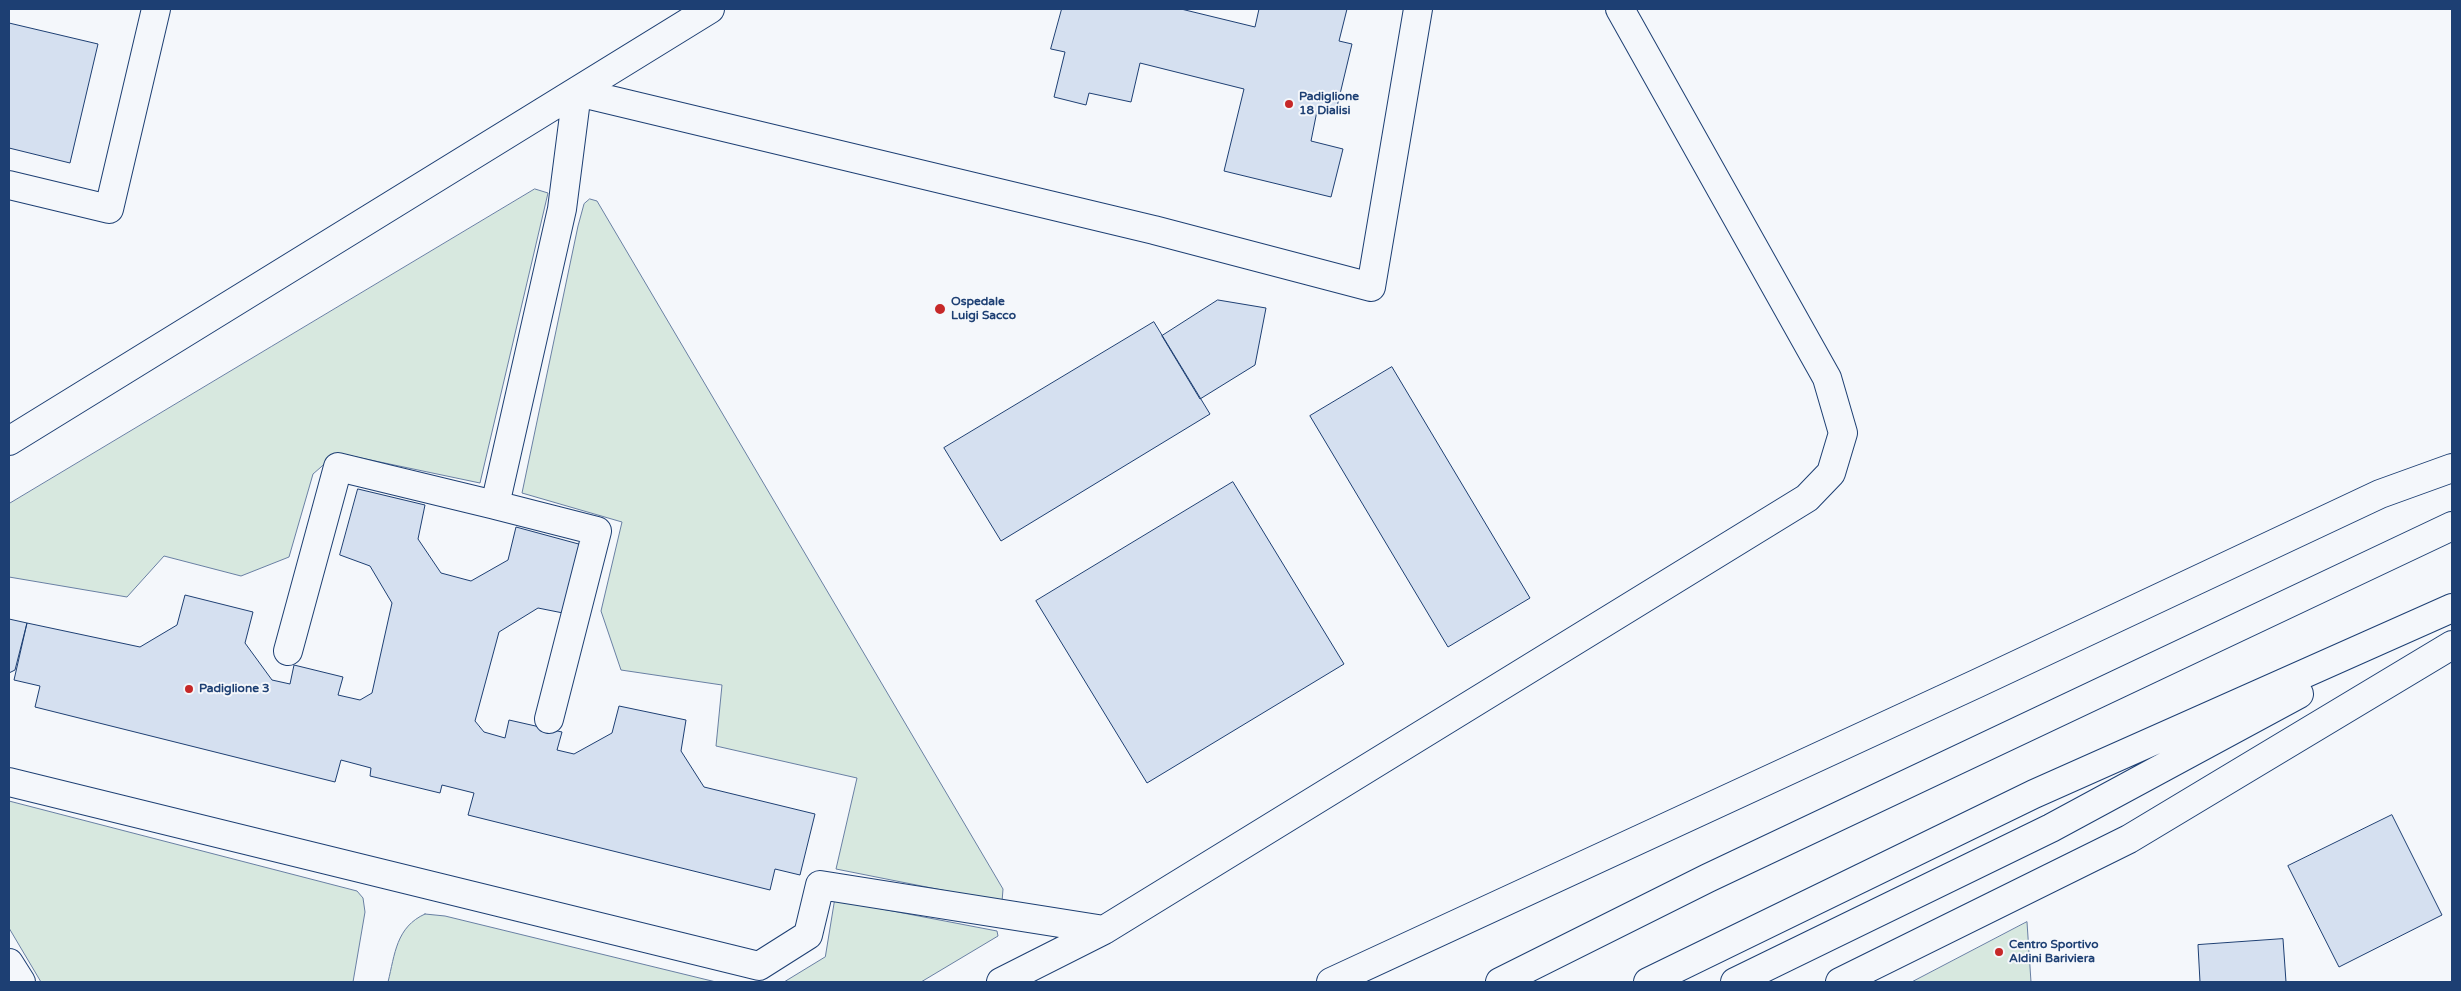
<!DOCTYPE html>
<style>
body{margin:0}
#map{position:relative;width:2461px;height:991px;overflow:hidden;background:#f4f7fb;font-family:"Varela Round",sans-serif}
canvas{display:block}
.frame{position:absolute;inset:0;border:10px solid #1d3f73;pointer-events:none}
</style>
<div id="map">
<canvas width="2461" height="991"></canvas>
<div class="frame"></div>
</div>
<script>
const g = document.querySelector('canvas').getContext('2d');
g.lineJoin = 'round';
function fillPath(path, color) {
  g.fillStyle = color;
  g.fill(path, 'evenodd');
}
function stroke(path, color, width, dash) {
  g.strokeStyle = color;
  g.lineWidth = width;
  g.lineCap = dash ? 'butt' : 'round';
  g.setLineDash(dash || []);
  g.stroke(path);
}
function drawText(font, color, halo, rows, align = 'center') {
  g.font = font + ' "Varela Round",sans-serif';
  g.lineWidth = 4;
  g.setLineDash([]);
  g.textBaseline = 'middle';
  g.strokeStyle = halo;
  g.fillStyle = color;
  for (const [text, x, y, turn = 0] of rows) {
    g.save();
    g.translate(x, y);
    g.rotate((+turn || 0) * Math.PI / 180);
    g.textAlign = isNaN(turn) ? turn : align;
    if (halo) g.strokeText(text, 0, 0);
    g.fillText(text, 0, 0);
    g.restore();
  }
}
const green = new Path2D(`
 M535,189L548,193L480,483L337,453L313,474L289,557L241,576L164,556L127,597L9,577V504Z
 M590,199L597,201L1003,889L1002,902L836,869L857,778L716,746L722,685L621,670L601,611L622,522L522,493L578,226L584,204Z
 M9,801L357,891L363,898L365,912L353,982H41L9,928Z
 M835,900L997,931L998,936L921,982H784L825,957Z
 M425,914L445,916L716,982H388C395,954 396,927 425,914Z
 M2027,922L2031,982H1912Z`);
const building = new Path2D(`
 M1062,9H1181L1255,27L1259,9H1347L1339,41L1352,44L1335,115L1317,111L1311,141L1343,149L1331,197L1224,171L1244,89L1140,63L1131,102L1089,93L1086,105L1054,97L1065,52L1051,49Z
 M9,23L98,44L70,163L9,148Z
 M1218,300L1266,308L1255,365L1200,399L1162,336Z
 M1154,322L1210,414L1001,541L944,448Z
 M1392,367L1530,598L1448,647L1310,416Z
 M1233,482L1344,664L1147,783L1036,601Z
 M358,489L425,505L418,539L441,573L471,581L508,560L516,527L586,546L568,614L538,608L499,632L475,721L484,732L505,738L509,720L562,732L557,750L574,754L612,733L619,706L686,720L681,751L704,787L815,814L800,875L775,869L770,890L468,815L474,793L442,785L440,793L370,776L371,768L341,760L335,782L35,707L40,686L14,680L27,623L140,647L177,625L185,595L253,612L245,643L272,680L290,684L294,665L343,677L338,695L360,700L372,693L392,603L370,566L340,555Z
 M9,619L27,623L15,670L9,673Z
 M2392,815L2442,915L2339,967L2288,866Z
 M2283,939L2286,982H2200L2198,945Z`);
const minor = new Path2D(`
 M9,185L109,209L156,9
 M9,441L710,9
 M288,651L338,467L495,505
 M549,719L597,531L495,505L562,209L577,92L1154,230L1371,287L1418,9
 M9,782L759,966L808,935L820,885L1104,930
 M9,963L21,982
 M1001,982L1104,930L1807,498L1831,473L1843,433L1827,378L1620,9`);
const highway = new Path2D(`
 M1331,982L1978,683L2380,494L2452,468
 M1500,982L1708,878L2452,526
 M1648,982L2034,794L2452,608
 M1735,982L2051,828L2299,694
 M1840,982L2129,839L2452,645`);
const markers = [
 [1289,104,5,"#c62828"],
 [940,309,6,"#c62828"],
 [189,689,5,"#c62828"],
 [1999,952,5,"#c62828"]
];
const poiNames = [
 ["Padiglione",1299,97],
 ["18 Dialisi",1299,111],
 ["Ospedale",951,302],
 ["Luigi Sacco",951,316],
 ["Padiglione 3",199,689],
 ["Centro Sportivo",2009,945],
 ["Aldini Bariviera",2009,959]
];
fillPath(green, '#d7e8df');
stroke(green, '#687fa3', 1);
fillPath(building, '#d5e0f0');
stroke(building, '#1d3f73', 1);
stroke(minor, '#1d3f73', 30);
stroke(highway, '#1d3f73', 30);
stroke(minor, '#f4f7fb', 28);
stroke(highway, '#f4f7fb', 28);
for (const [x, y, r, color] of markers) {
  const dot = new Path2D();
  dot.arc(x, y, r, 0, 2 * Math.PI);
  g.fillStyle = color;
  g.fill(dot);
  stroke(dot, '#f4f7fb', 2);
}
drawText('bold 12px', '#1d3f73', '#f4f7fb', poiNames, 'left');
</script>
